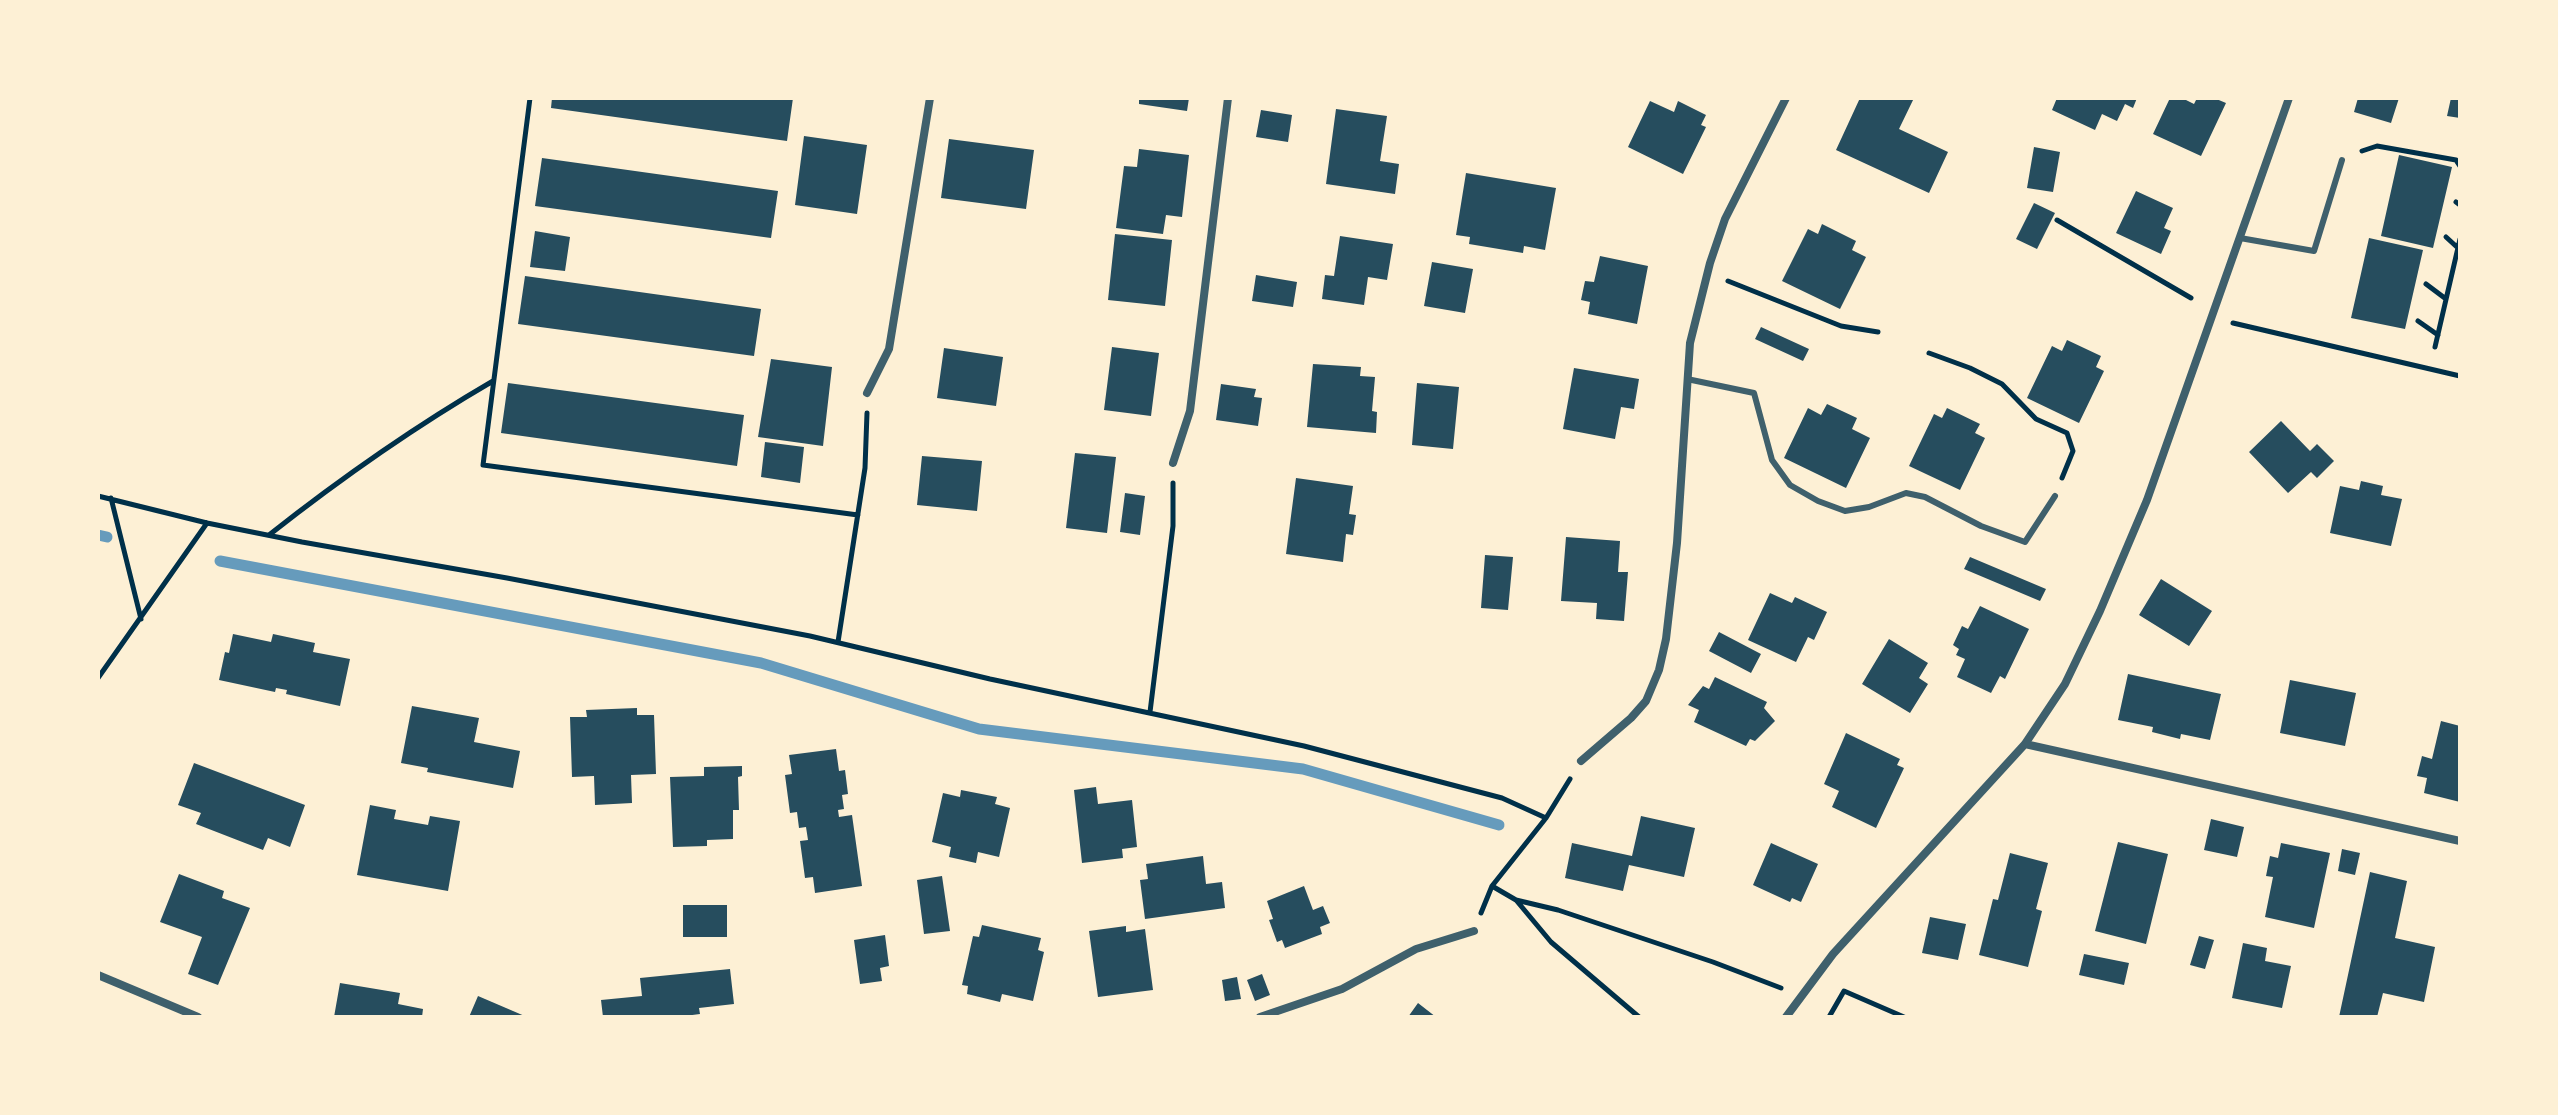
<!DOCTYPE html>
<style>
body{margin:0}
#map{position:relative;width:2558px;height:1115px;overflow:hidden;background:#fdf0d5;font-family:Mulish,sans-serif}
canvas{display:block}
.frame{position:absolute;inset:0;border:100px solid #fdf0d5;pointer-events:none}
</style>
<div id="map">
<canvas width="2558" height="1115"></canvas>
<div class="frame"></div>
</div>
<script>
const g = document.querySelector('canvas').getContext('2d');
g.lineJoin = 'round';
function stroke(path, color, width, dash) {
  g.strokeStyle = color;
  g.lineWidth = width;
  g.lineCap = dash ? 'butt' : 'round';
  g.setLineDash(dash || []);
  g.stroke(path);
}
function fillPath(path, color) {
  g.fillStyle = color;
  g.fill(path, 'evenodd');
}
const stream = new Path2D(`
 M98,535L107,537
 M220,561L761,663L979,729L1303,769L1499,825`);
const building = new Path2D(`
 M552,98H793L787,141L551,108Z
 M1139,98H1189L1187,111L1139,104Z
 M1860,98H1914L1899,129L1948,152L1929,193L1836,150Z
 M2057,98H2137L2133,108L2125,104L2117,121L2102,114L2095,130L2052,110Z
 M2170,98H2182L2194,104L2197,98H2214L2226,103L2201,156L2153,134Z
 M2358,98H2399L2391,123L2354,112Z
 M2451,98H2460V118L2447,116Z
 M1650,101L1674,112L1678,101L1706,115L1701,125L1706,127L1683,174L1628,147Z
 M1336,109L1387,116L1380,161L1399,164L1395,194L1326,184Z
 M1261,110L1292,115L1288,142L1256,137Z
 M804,136L867,145L857,214L795,205Z
 M949,139L1034,150L1026,209L941,198Z
 M2034,147L2060,152L2053,192L2027,188Z
 M1139,149L1189,155L1182,217L1166,215L1163,234L1116,228L1124,166L1137,167Z
 M2399,155L2452,167L2433,248L2381,236Z
 M542,158L778,191L771,238L535,206Z
 M1466,173L1556,188L1545,250L1524,246L1523,253L1469,244L1470,237L1456,235Z
 M2136,191L2173,208L2164,228L2171,231L2161,254L2116,233Z
 M2034,203L2055,213L2037,249L2016,239Z
 M1822,224L1856,241L1852,250L1866,257L1840,309L1782,281L1808,229L1818,234Z
 M535,231L570,237L565,271L530,267Z
 M1115,234L1172,240L1165,306L1108,300Z
 M1340,236L1393,244L1387,280L1368,277L1364,305L1322,299L1325,275L1334,276Z
 M2369,238L2423,250L2405,329L2351,318Z
 M1600,256L1648,266L1637,324L1588,314L1590,302L1581,300L1585,281L1594,282Z
 M1432,262L1473,269L1465,313L1424,306Z
 M1256,275L1297,282L1293,307L1252,301Z
 M525,276L761,309L754,356L518,324Z
 M1761,327L1809,349L1803,361L1755,339Z
 M2067,340L2101,356L2096,367L2104,371L2079,423L2027,398L2052,346L2062,351Z
 M1112,347L1159,353L1151,416L1104,410Z
 M944,348L1003,357L996,406L937,398Z
 M771,359L832,367L823,446L758,437Z
 M1313,364L1361,367L1360,376L1375,377L1372,411L1377,412L1376,433L1307,427Z
 M1574,368L1639,379L1634,409L1621,407L1615,439L1563,429Z
 M508,383L744,415L737,466L501,433Z
 M1417,383L1459,387L1453,449L1412,445Z
 M1221,384L1256,389L1254,397L1262,398L1258,426L1216,420Z
 M1827,404L1857,418L1852,429L1870,438L1846,488L1784,458L1808,408L1821,415Z
 M1947,408L1980,424L1975,433L1985,438L1960,490L1909,466L1934,414L1942,418Z
 M2281,421L2310,451L2317,444L2334,461L2317,478L2311,472L2288,493L2249,452Z
 M765,442L804,447L800,483L761,477Z
 M1075,453L1116,457L1107,533L1066,528Z
 M922,456L982,461L977,511L917,505Z
 M1296,478L1353,486L1349,514L1356,515L1353,535L1346,534L1343,562L1286,554Z
 M2361,481L2383,486L2381,495L2402,499L2391,546L2330,533L2340,486L2359,490Z
 M1125,493L1145,496L1140,535L1120,532Z
 M1566,537L1620,541L1618,572H1628L1624,621L1596,619L1597,603L1561,601Z
 M1485,555L1513,557L1508,610L1481,608Z
 M1970,557L2046,589L2040,601L1964,569Z
 M2161,579L2212,611L2189,646L2139,615Z
 M1770,593L1792,603L1795,597L1827,612L1814,640L1808,637L1796,662L1748,640Z
 M1980,606L2029,629L2005,679L2000,676L1991,693L1957,677L1965,659L1956,655L1959,649L1953,645L1962,626L1968,629Z
 M1719,632L1761,654L1751,673L1709,651Z
 M233,634L271,642L273,634L315,643L313,652L350,659L340,706L286,694L287,690L276,688L275,692L219,680L225,652L229,653Z
 M1889,639L1928,663L1919,678L1928,684L1910,713L1862,684Z
 M2128,674L2221,694L2210,740L2181,734L2180,739L2152,732L2153,727L2118,720Z
 M1715,677L1767,702L1764,708L1775,721L1755,741L1750,739L1746,746L1694,722L1699,710L1688,705L1703,686L1709,689Z
 M2290,680L2356,693L2345,746L2280,733Z
 M412,706L479,718L474,742L520,751L513,788L427,772L428,768L401,763Z
 M637,708V715H654L656,774L631,775L632,803L595,805L594,776L572,777L570,717H587L586,710Z
 M2441,721L2460,726V802L2424,793L2427,778L2417,776L2422,756L2432,759Z
 M1846,733L1900,759L1897,765L1904,768L1876,828L1832,807L1839,791L1824,784Z
 M836,749L839,771L845,770L848,794L842,795L844,809L838,810L839,817L852,815L862,886L815,893L813,877L805,878L800,841L808,840L806,827L799,828L797,812L790,813L785,775L792,774L789,755Z
 M194,763L305,805L290,847L268,838L263,850L196,824L201,813L178,805Z
 M742,766V776L738,777L739,810H733V839L707,840V846L673,847L670,777L704,776V767Z
 M1096,787L1098,804L1132,800L1137,847L1122,849L1123,858L1082,863L1074,790Z
 M961,790L997,797L995,804L1010,808L999,857L978,852L976,863L949,857L951,847L932,842L943,793L960,797Z
 M370,805L396,810L394,819L428,825L430,816L460,821L448,891L357,875Z
 M1641,816L1695,828L1684,877L1629,865L1623,891L1565,878L1572,843L1632,856Z
 M2211,819L2244,827L2237,857L2204,850Z
 M2118,842L2168,854L2146,944L2095,931Z
 M1771,843L1818,864L1801,902L1792,898L1790,902L1753,885Z
 M2281,843L2330,853L2314,928L2265,917L2273,877L2266,876L2270,856L2278,858Z
 M2342,849L2360,853L2355,875L2338,871Z
 M2010,853L2048,863L2036,909L2042,911L2028,967L1979,955L1993,899L1998,900Z
 M1203,856L1206,884L1222,882L1225,908L1145,919L1140,880L1148,879L1146,864Z
 M2370,872L2407,881L2395,938L2435,947L2424,1002L2383,993L2377,1017H2339Z
 M179,874L224,891L222,898L250,908L218,985L188,974L202,937L160,922Z
 M942,876L950,931L924,934L917,880Z
 M1304,886L1313,910L1323,906L1330,923L1320,927L1322,934L1285,948L1282,940L1277,942L1269,920L1273,919L1267,901Z
 M683,905H727V937H683Z
 M1930,917L1966,924L1958,960L1922,953Z
 M982,925L1041,938L1038,950L1044,952L1033,1001L1002,994L1000,1002L967,994L968,986L962,985L973,936L979,937Z
 M1126,926V932L1145,929L1153,990L1098,997L1089,931Z
 M885,935L889,966L880,968L882,981L860,984L854,940Z
 M2199,936L2214,940L2205,969L2190,965Z
 M2243,943L2267,948L2265,961L2291,966L2282,1008L2232,998Z
 M2084,954L2129,963L2124,985L2079,975Z
 M730,969L734,1004L699,1008L700,1014L677,1017H603L601,1000L642,996L640,978Z
 M1262,974L1270,995L1255,1001L1247,980Z
 M1237,977L1241,999L1225,1001L1222,980Z
 M340,983L400,993L398,1004L423,1009L422,1017H334Z
 M478,996L527,1017H469Z
 M1418,1003L1436,1017H1408Z`);
const path = new Path2D(`
 M530,98L483,465L858,515
 M2362,151L2377,146L2456,160L2460,166
 M2456,202L2460,205
 M2057,220L2191,298
 M2446,237L2458,248
 M1728,281L1841,326L1878,332
 M2426,284L2446,299
 M2418,321L2438,335
 M2233,323L2460,376
 M2435,347L2460,239
 M1929,353L1970,368L2002,384L2036,419L2067,433L2073,451L2062,478
 M98,496L207,523L302,542L507,578L810,636L990,679L1304,746L1502,798L1546,818
 M111,498L141,619
 M269,535C340,479 414,427 493,381
 M838,642L865,468L867,413
 M98,678L207,523
 M1150,712L1173,526V483
 M1492,886L1516,900L1558,910L1713,962L1781,988
 M1516,900L1551,942L1639,1017
 M1481,913L1492,886L1546,818L1570,779
 M1829,1017L1844,991L1904,1017`);
const service = new Path2D(`
 M2240,238L2314,251L2342,160
 M1687,379L1754,393L1772,460L1790,485L1818,501L1845,511L1869,507L1906,493L1925,497L1981,526L2025,542L2055,496`);
const minor = new Path2D(`
 M867,393L889,349L930,98
 M1173,463L1190,411L1228,98
 M2025,744L2460,841
 M1581,761L1631,718L1646,701L1659,670L1666,639L1677,543L1690,343L1710,263L1725,219L1786,98
 M98,975L198,1017
 M1260,1017L1342,989L1416,949L1474,931
 M1786,1017L1833,954L2025,744L2065,684L2100,611L2147,500L2289,98`);
stroke(stream, '#669bbc', 11);
fillPath(building, '#264d5e');
stroke(path, '#003049', 5);
stroke(service, '#3f606c', 6);
stroke(minor, '#3f606c', 8);
</script>
